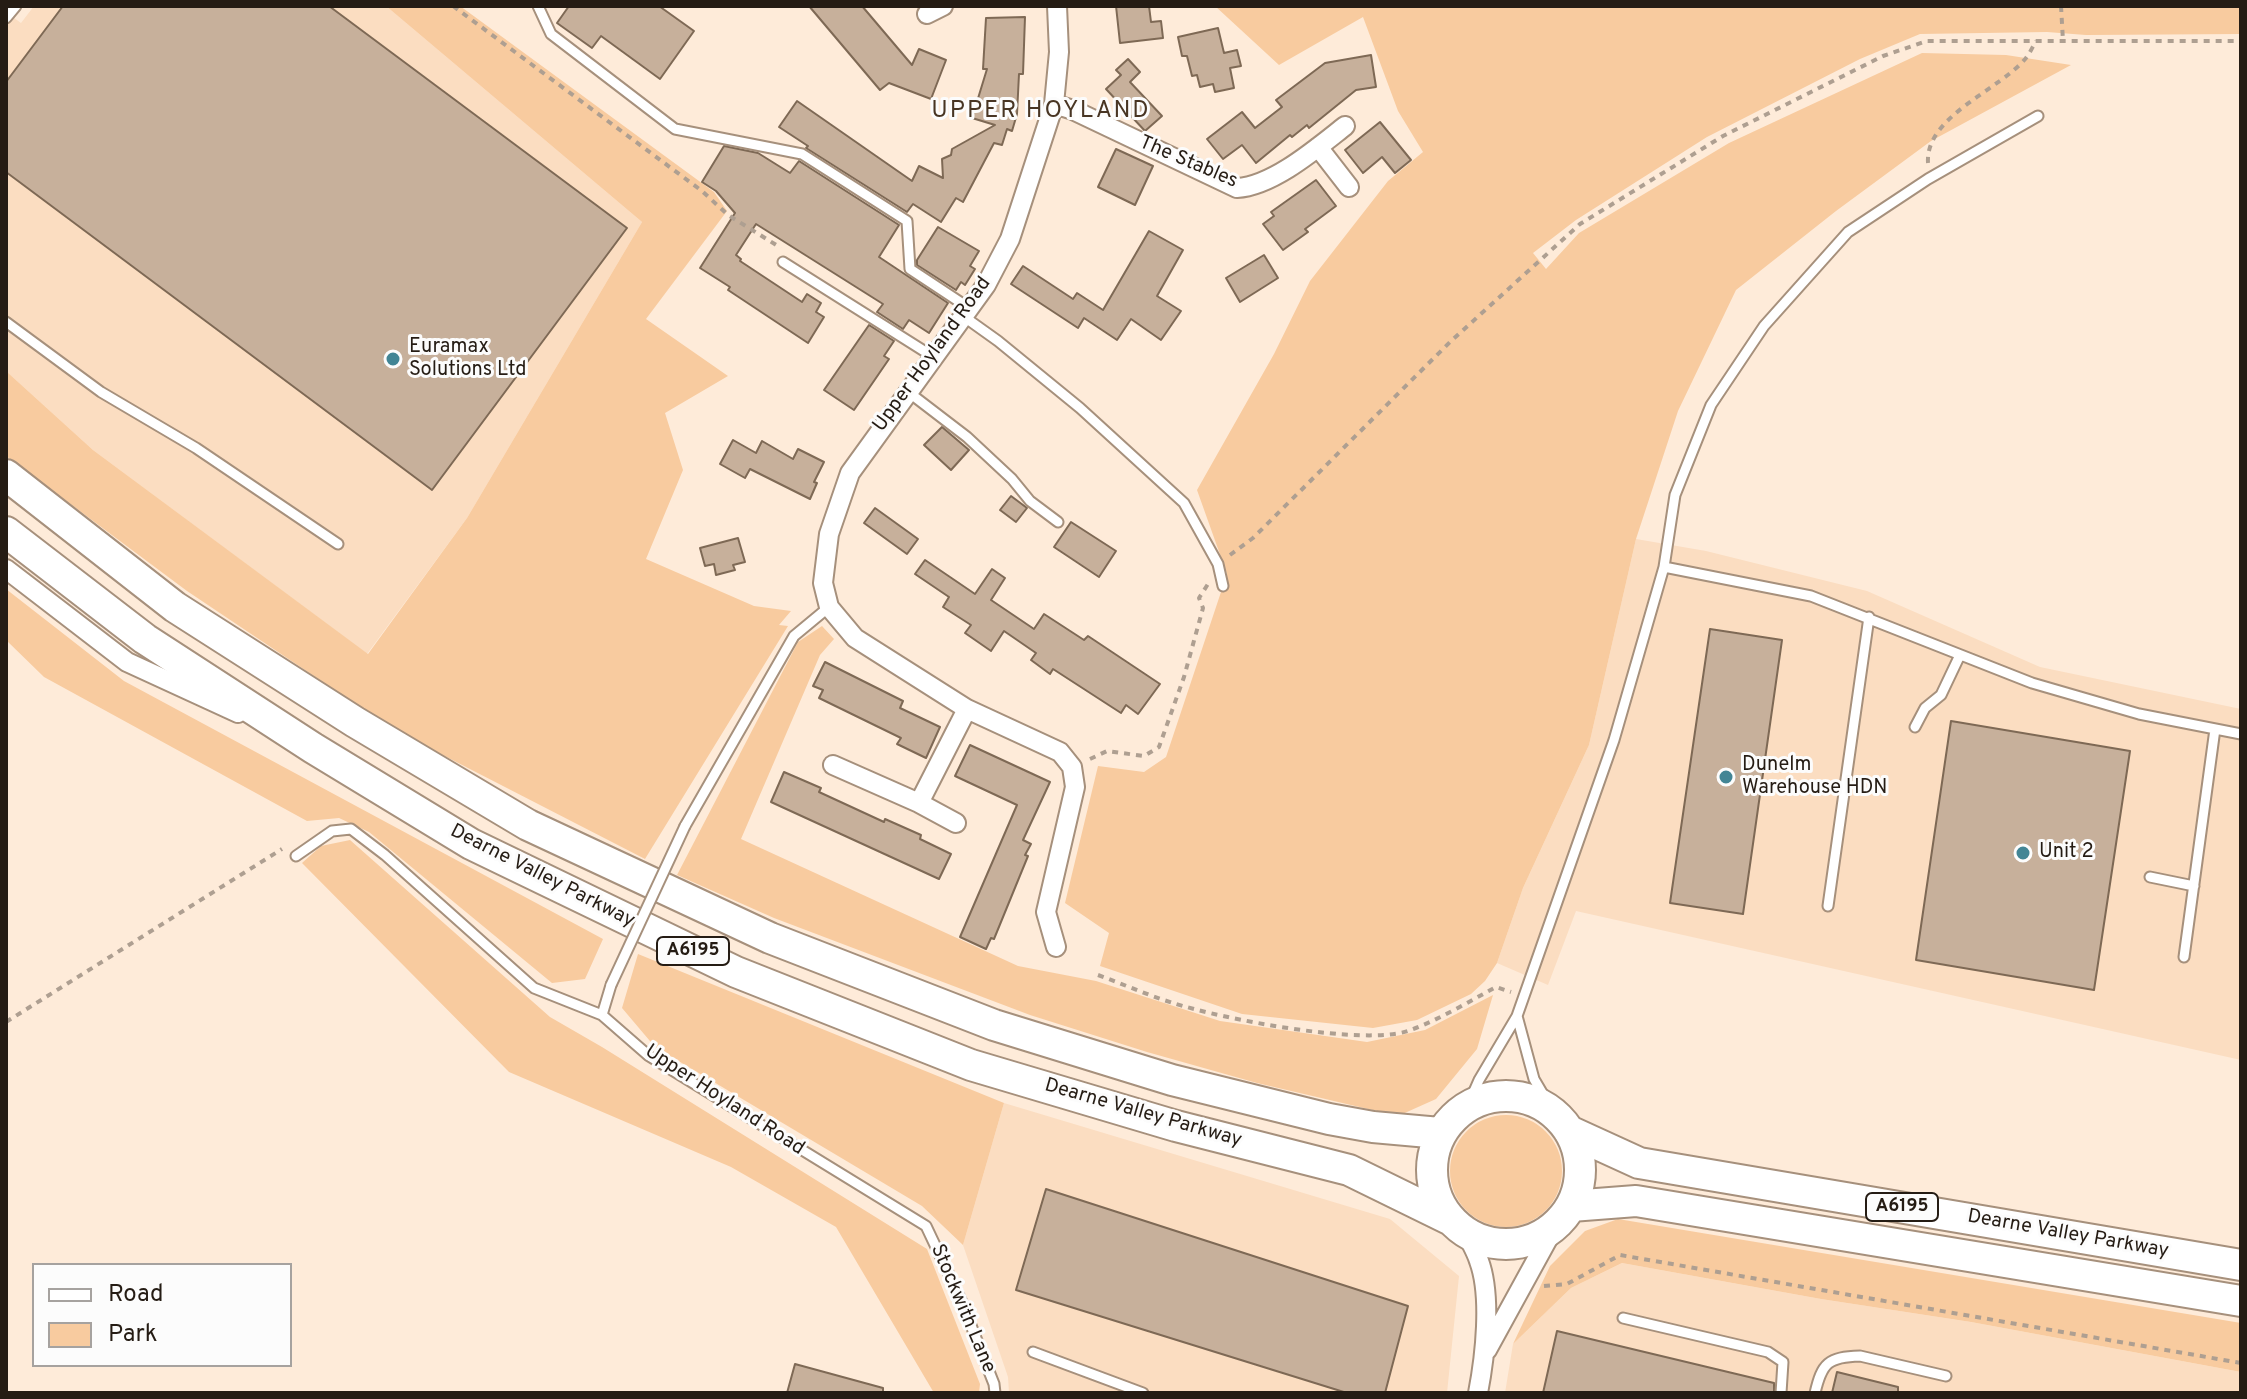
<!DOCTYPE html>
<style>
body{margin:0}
#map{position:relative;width:2247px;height:1399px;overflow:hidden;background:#feebd9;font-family:Overpass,sans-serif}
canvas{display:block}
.frame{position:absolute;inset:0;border:8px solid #251c14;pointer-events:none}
.legend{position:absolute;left:32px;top:1263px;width:260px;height:104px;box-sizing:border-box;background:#fcfcfc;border:2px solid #a6a29f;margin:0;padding:10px 14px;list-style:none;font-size:24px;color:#251c14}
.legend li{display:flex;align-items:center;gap:16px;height:40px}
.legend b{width:40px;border:2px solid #a6a29f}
</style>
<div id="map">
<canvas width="2247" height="1399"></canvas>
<div class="frame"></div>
<ul class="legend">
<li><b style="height:10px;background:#fff"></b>Road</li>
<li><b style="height:22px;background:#f8cb9f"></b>Park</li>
</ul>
</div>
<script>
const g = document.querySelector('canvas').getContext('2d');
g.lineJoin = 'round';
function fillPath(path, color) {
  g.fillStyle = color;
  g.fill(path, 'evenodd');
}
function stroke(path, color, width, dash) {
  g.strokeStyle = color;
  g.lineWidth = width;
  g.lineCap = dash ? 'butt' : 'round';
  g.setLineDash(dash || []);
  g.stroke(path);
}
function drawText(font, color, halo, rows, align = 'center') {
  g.font = font + ' Overpass,sans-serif';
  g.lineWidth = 6;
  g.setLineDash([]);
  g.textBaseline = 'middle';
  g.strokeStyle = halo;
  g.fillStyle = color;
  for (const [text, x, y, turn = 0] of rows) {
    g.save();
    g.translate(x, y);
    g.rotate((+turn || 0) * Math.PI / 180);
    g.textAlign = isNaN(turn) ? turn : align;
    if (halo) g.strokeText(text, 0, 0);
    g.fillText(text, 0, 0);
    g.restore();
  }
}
const built = new Path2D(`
 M34,6H386L642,222L467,518L367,654L93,450L6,371V12L21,23Z
 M1636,539L1706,551L1867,591L2040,667L2241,709V1060L1576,911L1548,985L1497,963L1523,888L1589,745Z
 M1004,1103L1390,1219L1459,1276L1447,1393H1009L1008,1377L963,1245Z
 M1622,1263L1821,1299L1971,1322L2241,1372V1393H1505L1513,1344L1571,1288Z`);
const green = new Path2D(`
 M386,6H460L714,192L727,211L646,319L728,376L665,413L683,470L646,559L754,606L791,611L779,625L788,626L645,859L396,731L187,591L6,456V371L93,450L368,654L467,518L642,222Z
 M1215,6H2241V34L2086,35L2047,32L1920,34L1860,59L1707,137L1576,220L1533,253L1546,269L1579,233L1729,143L1922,53L2006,55L2071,65L1931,141L1836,211L1736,290L1678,411L1636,539L1589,745L1523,888L1497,963L1485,981L1471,994L1417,1020L1373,1028L1242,1014L1100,966L1109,933L1065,903L1098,766L1144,772L1166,757L1227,574L1197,490L1274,354L1310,281L1388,181L1423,152L1398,111L1363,17L1279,65Z
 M6,589L124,681L603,939L585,979L552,983L369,832L339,818L307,821L44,677L6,640Z
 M822,626L834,639L820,655L741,839L1018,966L1096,981L1220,1021L1367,1042L1425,1030L1493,995L1477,1049L1436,1099L1398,1116L1257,1083L1147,1052L1030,1015L774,918L677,875L798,642Z
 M350,840L550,1017L602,1047L927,1249L980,1384L979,1393H934L836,1227L731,1167L509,1072L302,863L321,846Z
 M638,954L1004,1103L963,1245L922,1206L655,1047L622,1008Z
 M1450 1171a56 56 0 1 1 112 0a56 56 0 1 1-112 0Z
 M1618,1219L2241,1323V1372L1971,1322L1821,1299L1622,1263L1571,1288L1513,1344L1550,1266L1585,1231Z`);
const building = new Path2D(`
 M63,6H329L627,228L432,490L6,172V82Z
 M569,6H659L694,31L660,79L601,36L592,48L557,23Z
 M809,6H862L912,65L919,49L946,60L931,99L889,83L880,90Z
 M1116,6H1149L1151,22L1161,21L1163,38L1120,43Z
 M1025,17L1023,74H1019L1017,114L1012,131L1007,129L1002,145L994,143L963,202L956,198L941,222L913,204L907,212L806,148L808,146L779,127L797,101L912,181L919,166L943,178L942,159L951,155L952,149L995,125L972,118L987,69H983L986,18Z
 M1218,28L1224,53L1237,50L1241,66L1230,68L1234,88L1215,92L1213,84L1200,87L1197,75L1192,76L1187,56H1182L1178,37Z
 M1371,55L1376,87L1356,90L1309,128L1307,125L1292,137L1290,135L1256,163L1242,145L1223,159L1207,139L1242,112L1255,128L1282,107L1276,100L1325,63Z
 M1128,59L1140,72L1130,82L1162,116L1145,131L1106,89L1121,75L1116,70Z
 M1380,122L1411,160L1395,173L1382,157L1363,173L1345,150Z
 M724,146L758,153L790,173L799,161L899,225L879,257L948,303L929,333L909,320L903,329L877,312L883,304L756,224L736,255L741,259L740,261L802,302L807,294L821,303L816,312L824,317L808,343L728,290L730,287L700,268L735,213L716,191L702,182Z
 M1116,149L1153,166L1135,205L1098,187Z
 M1316,180L1336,206L1305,229L1308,232L1283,250L1263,224L1274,216L1271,212Z
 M938,227L979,251L970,266L975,269L965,285L961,282L956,290L917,265V260Z
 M1149,231L1183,250L1157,296L1181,311L1161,340L1131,319L1117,340L1084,318L1078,328L1011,284L1023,266L1073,299L1077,293L1103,310Z
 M1264,255L1278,278L1240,302L1226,278Z
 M869,325L894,341L884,356L889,359L854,410L824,390Z
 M942,427L969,450L951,470L924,445Z
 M733,440L756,453L762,441L793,459L798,449L824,462L814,482L817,483L810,499L750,469L745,478L720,464Z
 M1011,496L1027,508L1016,522L1000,510Z
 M875,508L918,539L907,554L864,523Z
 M1071,522L1116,551L1099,577L1054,547Z
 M738,538L745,562L733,565L735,570L716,575L714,564L705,566L700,548Z
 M925,560L975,594L992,569L1005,578L991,600L1034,629L1044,614L1084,640L1088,636L1160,684L1138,714L1126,705L1121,713L1053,669L1050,674L1031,660L1036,653L1004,631L991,651L965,633L971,625L943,607L949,597L915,574Z
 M1710,629L1782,640L1743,914L1670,903Z
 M825,662L903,701L900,708L940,727L926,758L897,744L901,738L819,698L823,690L813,686Z
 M1951,721L2130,751L2094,990L1916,960Z
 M970,745L1050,782L1023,840L1031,844L1025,855L1028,856L994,939L991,938L986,949L960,937L1017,805L955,776Z
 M784,772L821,788L819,792L884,822L885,819L921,835L920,839L951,854L939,879L771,802Z
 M1046,1189L1408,1306L1385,1393H1347L1016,1290Z
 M1557,1331L1774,1383V1393H1543Z
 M795,1364L883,1388V1393H787Z
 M1837,1372L1898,1387V1393H1832Z`);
const path = new Path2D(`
 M453,6L702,191L728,215L781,248
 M2061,6L2063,41
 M1928,163C1925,116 2000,90 2026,58C2030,53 2033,46 2036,41
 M1230,555L1253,538L1450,342L1580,224L1723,136L1883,56L1927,41H2241
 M1090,759L1107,751L1144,756L1159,747L1184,677L1203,608L1199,598L1208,584
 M1098,975C1123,984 1147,995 1173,1003C1223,1019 1361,1046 1408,1031C1439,1020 1468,1002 1496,987L1511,992
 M6,1022L282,849
 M1544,1286L1567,1284L1620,1255L2241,1363`);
const service = new Path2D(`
 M538,6L551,34L675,129L802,154L907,221L910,269L969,308
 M6,18L16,6
 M783,262L932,356
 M963,316L998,341L1080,408L1184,503L1218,564L1223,586
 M6,322L101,392L196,448L338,544
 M907,391L967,437L1012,479L1030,501L1058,522
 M1664,567L1811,596L2032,683L2139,714L2241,734
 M1915,727L1925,708L1941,695L1960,655
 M685,826L794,636L829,607
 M296,856L332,831L351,829L385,855L534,988L602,1015
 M2150,877L2194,886
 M1828,906L1869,617
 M2184,957L2215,729
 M611,985L602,1015L649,1056L926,1226L961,1300L994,1384L995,1393
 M1468,1105L1479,1080L1517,1016
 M1554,1113L1534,1079L1517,1016L1614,740L1664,567L1675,495L1711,405L1764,326L1848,232L1928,179L2038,116
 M1623,1318L1768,1352L1783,1362L1781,1393
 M1033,1352L1143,1393
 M1815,1393C1822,1363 1828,1357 1860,1356L1946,1376`);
const minor = new Path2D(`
 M927,14L943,6
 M1054,104L1073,110L1237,188C1273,186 1317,148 1345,126
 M1318,147L1349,187
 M6,569L127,662L238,713
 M833,765L919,803L956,823
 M919,803L967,709
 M1056,947L1046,912L1075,787L1072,767L1060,752L967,709L855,638L829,607L823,583L829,534L850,473L986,285L1010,239L1054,104L1059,52L1057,6
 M1466,1232C1470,1242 1476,1251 1479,1261C1492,1296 1485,1357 1478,1393
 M1487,1350L1555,1226`);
const trunk = new Path2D(`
 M6,475L175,607L355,722L528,825L770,938L994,1025L1172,1080L1329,1119L1373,1127L1440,1133
 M6,532L145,639L313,748L471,844L736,972L971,1065L1176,1126L1349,1170L1451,1220
 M1432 1170a74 74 0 1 1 148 0a74 74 0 1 1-148 0Z
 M1569,1131L1639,1163L2241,1265
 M1571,1206L1636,1201L2241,1301`);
const serviceBridge = new Path2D(`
 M611,985L685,826`);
const markers = [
 [393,359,8,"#428595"],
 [1726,777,8,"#428595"],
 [2023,853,8,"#428595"]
];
const shields = [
 [693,951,72],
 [1902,1207,72]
];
const shieldNames = [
 ["A6195",693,951],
 ["A6195",1902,1207]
];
const streetNames = [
 ["The Stables",1188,163,23],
 ["Upper Hoyland Road",933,355,-54],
 ["Dearne Valley Parkway",542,877,27],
 ["Upper Hoyland Road",724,1101,33],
 ["Dearne Valley Parkway",1143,1114,16],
 ["Dearne Valley Parkway",2068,1235,10],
 ["Stockwith Lane",962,1309,67]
];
const poiNames = [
 ["Euramax",409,348],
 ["Solutions Ltd",409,371],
 ["Dunelm",1742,766],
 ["Warehouse HDN",1742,789],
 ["Unit 2",2039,853]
];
const quarterNames = [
 ["UPPER HOYLAND",1041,112]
];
fillPath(built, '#fbddc1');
fillPath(green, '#f8cb9f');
fillPath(building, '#c7b09b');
stroke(building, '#7e6955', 2);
stroke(service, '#a6907c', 13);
stroke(minor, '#a6907c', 22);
stroke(trunk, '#a6907c', 34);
stroke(path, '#ae9f91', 4, [6, 6]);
stroke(service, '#fff', 9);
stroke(minor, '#fff', 18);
stroke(trunk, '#fff', 30);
stroke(serviceBridge, '#a6907c', 13, []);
stroke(serviceBridge, '#fff', 9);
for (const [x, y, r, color] of markers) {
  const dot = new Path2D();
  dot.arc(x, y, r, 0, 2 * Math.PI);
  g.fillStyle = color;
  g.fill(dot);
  stroke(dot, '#fcfcfc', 3);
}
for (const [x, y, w] of shields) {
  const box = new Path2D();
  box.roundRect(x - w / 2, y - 14, w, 28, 6);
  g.fillStyle = '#fcfcfc';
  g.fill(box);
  stroke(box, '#251c14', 2);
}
drawText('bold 18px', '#251c14', null, shieldNames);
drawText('20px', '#251c14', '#fcfcfc', streetNames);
drawText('20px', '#251c14', '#fcfcfc', poiNames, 'left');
g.letterSpacing = '2px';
drawText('24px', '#483523', '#fcfcfc', quarterNames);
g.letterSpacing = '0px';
</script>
